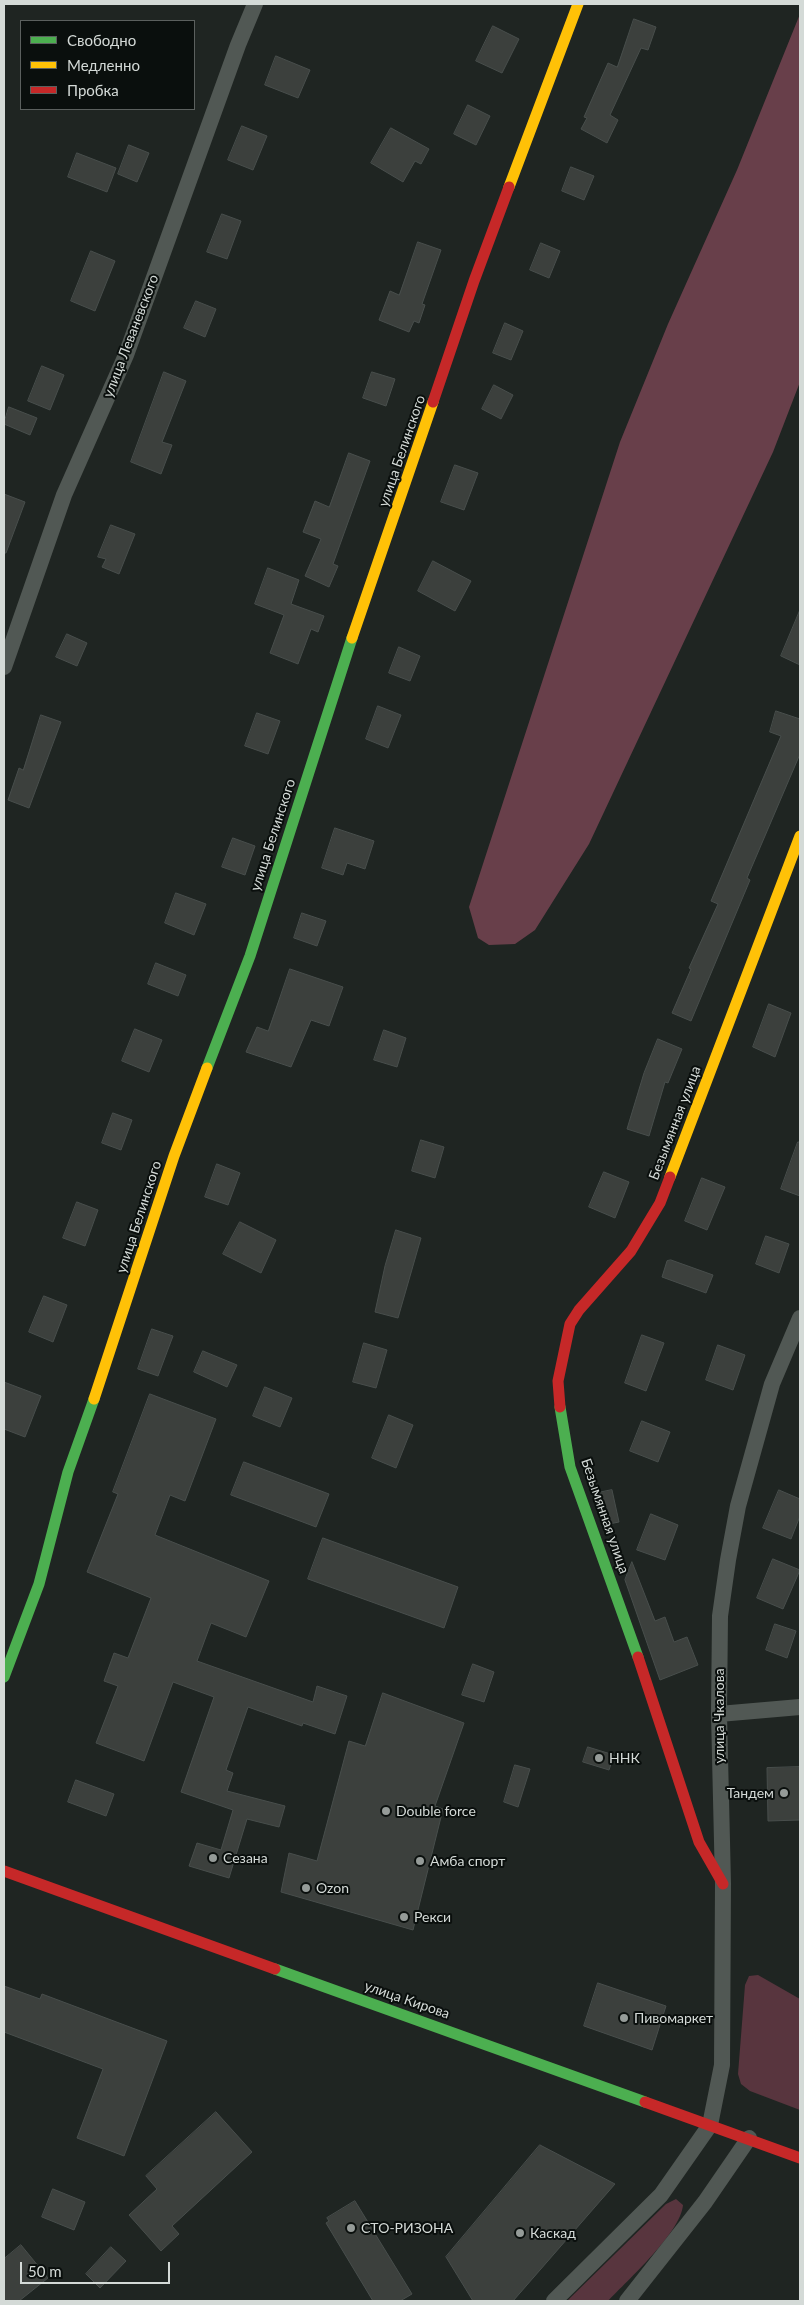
<!DOCTYPE html>
<meta charset="utf-8">
<style>
body{margin:0}
#map{position:relative;width:804px;height:2305px;overflow:hidden;background:#1f2522;font-family:Lato,sans-serif}
canvas{display:block}
.frame{position:absolute;inset:0;border:5px solid #d4dad7;pointer-events:none}
.legend{position:absolute;left:20px;top:20px;width:175px;height:90px;box-sizing:border-box;background:#0a0f0d;border:1px solid #5b605e;margin:0;padding:6px 9px;list-style:none;font-size:15px;color:#d4dad7}
.legend li{display:flex;align-items:center;gap:10px;height:25px}
.legend b{width:25px;border:1px solid #5b605e}
.scale{position:absolute;left:20px;top:2262px;width:150px;height:22px;box-sizing:border-box;border:2px solid #d4dad7;border-top:0;padding-left:6px;font-size:15px;line-height:18px;white-space:nowrap;color:#d4dad7;-webkit-text-stroke:4px #0a0f0d;paint-order:stroke}
</style>
<div id="map">
<canvas width="804" height="2305"></canvas>
<div class="frame"></div>
<ul class="legend">
<li><b style="height:6px;background:#4caf50"></b>Свободно</li>
<li><b style="height:6px;background:#ffc107"></b>Медленно</li>
<li><b style="height:6px;background:#c62828"></b>Пробка</li>
</ul>
<div class="scale">50 m</div>
</div>
<script>
const g = document.querySelector('canvas').getContext('2d');
g.lineJoin = 'round';
function fillPath(path, color) {
  g.fillStyle = color;
  g.fill(path, 'evenodd');
}
function stroke(path, color, width, dash) {
  g.strokeStyle = color;
  g.lineWidth = width;
  g.lineCap = dash ? 'butt' : 'round';
  g.setLineDash(dash || []);
  g.stroke(path);
}
function drawText(font, color, halo, rows, align = 'center') {
  g.font = font + ' Lato,sans-serif';
  g.lineWidth = 4;
  g.setLineDash([]);
  g.textBaseline = 'middle';
  g.strokeStyle = halo;
  g.fillStyle = color;
  for (const [text, x, y, turn = 0] of rows) {
    g.save();
    g.translate(x, y);
    g.rotate((+turn || 0) * Math.PI / 180);
    g.textAlign = isNaN(turn) ? turn : align;
    if (halo) g.strokeText(text, 0, 0);
    g.fillText(text, 0, 0);
    g.restore();
  }
}
const green = new Path2D(`
 M758,1975L800,1999V2110L750,2091L741,2084L738,2074L745,1985L749,1976Z
 M676,2199L683,2205C681,2232 628,2280 608,2301H567L666,2204Z`);
const forest = new Path2D(`
 M800,14V382L773,452L589,844L535,930L515,944L489,945L478,938L469,907L620,442L668,324L737,170Z`);
const building = new Path2D(`
 M634,19L656,27L648,50L641,48L610,115L618,120L607,143L581,129L587,118L584,117L608,63L617,67Z
 M493,26L519,39L502,73L476,61Z
 M276,56L310,70L298,98L265,85Z
 M468,105L490,116L476,145L454,134Z
 M242,126L267,136L253,170L228,160Z
 M391,128L429,149L421,164L415,161L403,182L371,163Z
 M129,145L149,153L137,182L118,174Z
 M77,153L116,168L107,192L68,177Z
 M571,167L594,176L584,200L562,191Z
 M222,214L241,221L227,259L207,252Z
 M418,242L441,250L422,304L425,305L419,323L414,321L409,332L379,320L390,291L399,295Z
 M541,243L560,251L549,278L530,270Z
 M91,251L115,261L95,311L71,301Z
 M196,301L216,309L205,337L184,328Z
 M505,323L523,331L511,360L493,353Z
 M42,366L64,375L50,410L28,401Z
 M164,372L186,381L162,442L172,445L161,474L131,462Z
 M372,372L395,379L386,406L363,398Z
 M494,385L513,395L501,419L482,409Z
 M9,407L37,418L30,435L4,424Z
 M349,453L370,461L333,564L338,566L329,587L305,576L321,539L303,532L315,501L329,507Z
 M455,465L478,473L464,510L441,502Z
 M4,494L25,502L6,553H4Z
 M111,525L135,534L119,574L102,567L106,559L98,557Z
 M433,561L471,581L455,611L418,591Z
 M268,568L299,580L291,604L324,616L318,632L311,629L298,664L270,653L284,615L255,604Z
 M800,610V665L781,656Z
 M67,634L87,643L77,666L56,657Z
 M399,647L420,656L410,681L389,673Z
 M378,706L401,715L388,748L366,739Z
 M776,711L800,719V754L747,878L750,880L691,1021L672,1013L691,969L689,968L718,904L711,901L781,736L770,732Z
 M257,713L280,721L268,754L245,746Z
 M41,715L61,722L29,808L8,800L19,768L23,770Z
 M335,828L374,841L365,869L347,863L343,875L322,868Z
 M233,838L255,846L245,875L222,867Z
 M176,893L206,904L194,935L165,923Z
 M302,913L326,921L317,946L294,938Z
 M156,963L186,975L178,996L148,984Z
 M290,969L343,987L329,1026L311,1020L291,1067L246,1052L257,1027L268,1031Z
 M769,1004L791,1013L775,1057L753,1047Z
 M135,1029L162,1040L149,1072L122,1061Z
 M384,1030L406,1038L397,1067L374,1060Z
 M658,1039L682,1049L668,1083L665,1082L649,1136L627,1129L644,1073Z
 M113,1113L132,1120L121,1150L102,1143Z
 M421,1140L444,1147L435,1178L412,1171Z
 M798,1142H800V1196L781,1189Z
 M217,1164L240,1173L228,1205L205,1197Z
 M604,1172L629,1182L615,1218L589,1207Z
 M702,1178L725,1187L707,1230L685,1221Z
 M77,1202L98,1210L85,1246L63,1238Z
 M240,1222L276,1240L261,1273L223,1254Z
 M396,1230L421,1238L398,1318L375,1312L385,1266Z
 M766,1236L789,1244L779,1273L756,1264Z
 M671,1260L713,1275L706,1293L662,1277L667,1261Z
 M44,1296L67,1305L53,1342L29,1332Z
 M152,1329L173,1336L158,1376L138,1369Z
 M642,1335L664,1343L646,1391L625,1383Z
 M364,1343L387,1350L376,1388L353,1382Z
 M718,1345L745,1355L733,1390L706,1380Z
 M203,1351L237,1365L227,1387L194,1372Z
 M4,1382L41,1396L25,1437L4,1429Z
 M265,1387L292,1398L280,1427L253,1416Z
 M150,1394L216,1419L185,1501L170,1495L155,1535L269,1581L246,1637L211,1623L197,1661L313,1702L317,1686L347,1696L335,1734L303,1723L302,1726L248,1707L226,1770L233,1773L227,1791L285,1806L279,1827L247,1819L229,1878L189,1866L197,1843L221,1850L233,1810L181,1792L214,1697L173,1682L144,1761L96,1743L118,1686L104,1681L114,1653L128,1658L151,1598L87,1572L118,1494L113,1492Z
 M389,1415L413,1425L396,1468L372,1458Z
 M642,1421L670,1432L658,1462L630,1451Z
 M244,1462L329,1494L316,1527L231,1495Z
 M612,1490L619,1522L604,1525L593,1494Z
 M779,1490L800,1499V1516L791,1539L763,1528Z
 M651,1514L678,1525L665,1560L637,1550Z
 M323,1538L458,1587L444,1628L308,1579Z
 M773,1559L800,1570L783,1609L757,1598Z
 M632,1562L655,1621L665,1617L674,1642L687,1637L698,1665L660,1680L625,1580Z
 M775,1624L796,1631L787,1658L766,1650Z
 M473,1664L494,1672L484,1702L462,1695Z
 M383,1693L464,1723L435,1806L443,1809L413,1930L281,1892L289,1853L317,1861L349,1741L365,1746Z
 M588,1747L614,1755L609,1770L583,1762Z
 M515,1765L530,1769L518,1807L504,1802Z
 M800,1767V1820L768,1821L767,1768Z
 M76,1780L114,1794L106,1816L68,1802Z
 M598,1983L666,2006L652,2050L584,2026Z
 M4,1986L40,1999L42,1994L167,2041L124,2156L77,2138L103,2069L4,2032Z
 M216,2112L252,2152L172,2226L179,2234L161,2251L129,2215L157,2189L146,2176Z
 M540,2145L615,2184L513,2301H473L446,2257Z
 M53,2189L85,2202L74,2230L42,2217Z
 M355,2201L412,2294L400,2301H373L326,2223L329,2221L327,2218Z
 M21,2245L48,2278L19,2301H4V2259Z
 M111,2247L126,2261L100,2288L86,2274Z`);
const street = new Path2D(`
 M4,667L64,495L126,355L238,45L255,4
 M719,1714L800,1707
 M554,2301L661,2195L710,2125L722,2065L723,1884L719,1714L720,1616L728,1560L738,1506L772,1384L800,1318
 M627,2301L705,2202L749,2138`);
const fast = new Path2D(`
 M207,1068L250,956L352,638
 M560,1407L570,1467L638,1657
 M4,1677L39,1584L68,1472L94,1399
 M275,1969L645,2102`);
const slow = new Path2D(`
 M509,187L578,4
 M352,638L433,402
 M670,1177L800,836
 M94,1399L174,1156L207,1068`);
const jam = new Path2D(`
 M433,402L474,281L509,187
 M560,1407L558,1381L570,1324L579,1310L631,1251L660,1203L670,1177
 M638,1657L699,1842L723,1884
 M4,1871L275,1969
 M645,2102L800,2158`);
const markers = [
 [599,1758,5,"#959b98"],
 [784,1793,5,"#959b98"],
 [386,1811,5,"#959b98"],
 [213,1858,5,"#959b98"],
 [420,1861,5,"#959b98"],
 [306,1888,5,"#959b98"],
 [404,1917,5,"#959b98"],
 [624,2018,5,"#959b98"],
 [351,2228,5,"#959b98"],
 [520,2233,5,"#959b98"]
];
const streetNames = [
 ["улица Леваневского",131,336,-69],
 ["улица Белинского",402,451,-71],
 ["улица Белинского",273,835,-72],
 ["Безымянная улица",675,1123,-69],
 ["улица Белинского",139,1217,-72],
 ["Безымянная улица",605,1516,71],
 ["улица Чкалова",719,1716,-90],
 ["улица Кирова",407,2000,19]
];
const poiNames = [
 ["ННК",609,1758],
 ["Тандем",774,1793,"right"],
 ["Double force",396,1811],
 ["Сезана",223,1858],
 ["Амба спорт",430,1861],
 ["Ozon",316,1888],
 ["Рекси",414,1917],
 ["Пивомаркет",634,2018],
 ["СТО-РИЗОНА",361,2228],
 ["Каскад",530,2233]
];
fillPath(green, '#58353e');
fillPath(forest, '#683f4a');
fillPath(building, '#3c403d');
stroke(building, '#484e4c', 1);
stroke(street, '#515854', 16);
stroke(fast, '#4caf50', 11);
stroke(slow, '#ffc107', 11);
stroke(jam, '#c62828', 11);
for (const [x, y, r, color] of markers) {
  const dot = new Path2D();
  dot.arc(x, y, r, 0, 2 * Math.PI);
  g.fillStyle = color;
  g.fill(dot);
  stroke(dot, '#0a0f0d', 2);
}
drawText('14px', '#d4dad7', '#0a0f0d', streetNames);
drawText('14px', '#d4dad7', '#0a0f0d', poiNames, 'left');
</script>
